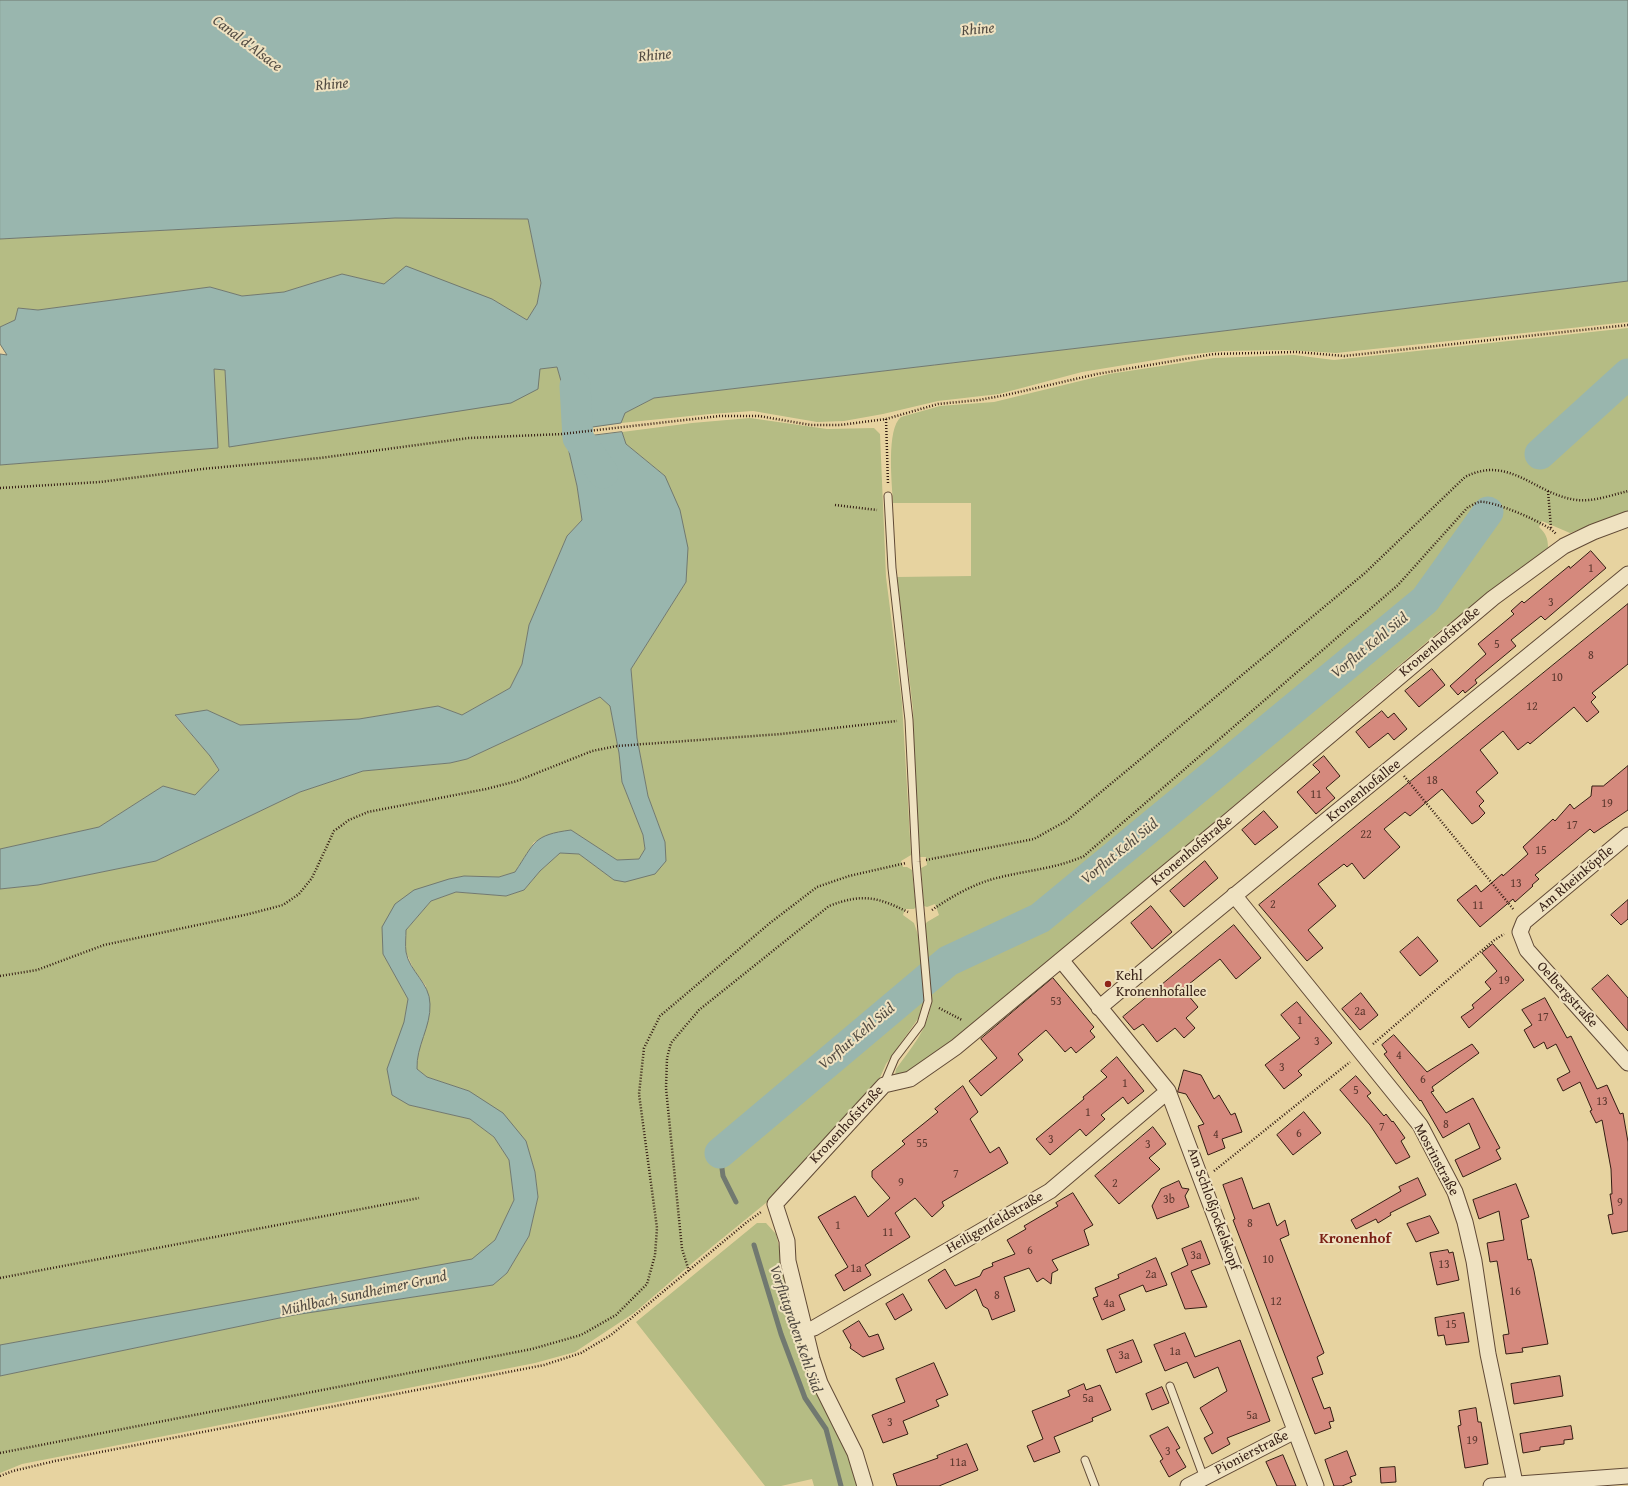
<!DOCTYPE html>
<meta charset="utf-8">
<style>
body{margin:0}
canvas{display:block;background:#e7d3a0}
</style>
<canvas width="1628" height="1486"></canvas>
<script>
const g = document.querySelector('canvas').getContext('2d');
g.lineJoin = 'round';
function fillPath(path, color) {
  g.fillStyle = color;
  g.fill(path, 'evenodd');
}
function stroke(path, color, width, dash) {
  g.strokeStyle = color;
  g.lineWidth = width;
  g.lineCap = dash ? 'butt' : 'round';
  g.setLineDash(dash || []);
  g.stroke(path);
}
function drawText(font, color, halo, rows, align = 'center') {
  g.font = font + ' "Gentium Book Plus",serif';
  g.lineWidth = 4;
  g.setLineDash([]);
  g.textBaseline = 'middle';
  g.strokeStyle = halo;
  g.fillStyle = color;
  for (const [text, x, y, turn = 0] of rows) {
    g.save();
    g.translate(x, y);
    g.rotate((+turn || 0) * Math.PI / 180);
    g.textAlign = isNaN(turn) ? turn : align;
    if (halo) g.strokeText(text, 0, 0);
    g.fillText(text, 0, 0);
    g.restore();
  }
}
const green = new Path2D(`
 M395,218L528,219L541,283L537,304L527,320L492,299L384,284L342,274L284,292L242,296L210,287L38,310L18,308L15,320L0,327V239Z
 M1628,281V322L1336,353L1286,350L1223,351L1185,355L1082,372L999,394L938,401L883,414L844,421L817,422L753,411L710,414L621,423L625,413L654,398L1215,332Z
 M1628,328V511L1570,533L1542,521L1539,527C1546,534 1548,538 1548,548L1442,629L954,1043L913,1074L895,1075L896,1069C914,1044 930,1027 932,996L924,1001L920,1016L886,1064L878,1082L772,1198L697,1259L634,1313L575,1352L535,1363L22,1464L0,1473V1376L294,1315L493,1285L507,1273L529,1236L538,1197L535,1172L526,1141L469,1091L427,1077L417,1069L416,1056L427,1025L426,986L414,970L406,952V930L431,901L456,892L506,896L524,890L540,871L560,853L579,854L614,880L665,842L648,796L637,738L631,669L686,582L665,476L626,444L622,432L692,423L750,418L827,429L874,428L880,434L886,577L902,703L911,855L901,861L903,867H907L912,870L916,907L914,909H905L903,915L914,923L918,935L927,922L939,915L935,904L927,907L924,906L921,868L927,865L926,857H920L915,793L913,709L897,577L971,576V503H893C892,484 886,429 901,417L940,406L994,402L1109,374L1214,358L1294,355L1334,360Z
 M557,367L569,409L564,431L577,486L582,520L567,536L529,625L522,664L510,688L462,715L438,706L359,719L240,725L207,710L175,716L210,756L219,771L195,795L163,786L99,827L0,849V465L217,448L214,369L225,370L230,447L540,369Z
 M600,697L610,706L619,753L622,782L643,835L645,849L639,859L617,860L571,830L534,842L515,872L499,877L464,876L449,879L383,954L408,999L404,1022L409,1105L470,1119L494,1137L509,1160L514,1200L495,1240L473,1259L0,1345V889L38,885L156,861L300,792L363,771L450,763L467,759Z
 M757,1223H766L776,1234L803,1349L815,1390L850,1460L858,1486H814L812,1479L781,1486H765L636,1322Z`);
const water = new Path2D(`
 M0,0H1628V281L1215,332L654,398L625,413L621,423L564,431L569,409L557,367L540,369L538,389L511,403L229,447L225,370L214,369L218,448L0,465V354L7,355L0,344V327L15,320L18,308L38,310L210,287L242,296L284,292L342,274L384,284L406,266L492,299L527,320L537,304L541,283L528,219L395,218L0,239Z
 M622,432L626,444L665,476L680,510L688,548L686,582L631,669L637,738L648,796L665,842L666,861L655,874L625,882L614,880L579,854L560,853L540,871L524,890L506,896L456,892L431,901L406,930C406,937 405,945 406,952C409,971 430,983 430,1004C431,1027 416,1046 417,1069L427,1077L469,1091L503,1113L526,1141L535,1172L538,1197L529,1236L507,1273L493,1285L294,1315L0,1376V1345L472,1259L495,1240L514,1200L509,1160L494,1137L470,1119L409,1105L392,1095L387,1069L404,1022L408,999L383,954L382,927L395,904L414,890L449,879L464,876L499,877L515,872C535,842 533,835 571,830L617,860L639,859L645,849L643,835L622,782L619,753L610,706L600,697L467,759L450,763L363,771L300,792L156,861L38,885L0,889V849L99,827L163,786L195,795L219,770L210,756L175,715L207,710L240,725L359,719L438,706L462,715L510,688L522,664L529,625L567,536L582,520L577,486L566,439Z`);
const stream = new Path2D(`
 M720,1153L723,1176L736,1202
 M754,1245L781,1334L805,1398L826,1429L841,1486`);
const river = new Path2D(`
 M575,386L578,438L603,473
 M1540,454L1628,374
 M720,1153L948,961L1040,918L1425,600L1488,512`);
const building = new Path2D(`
 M1591,551L1606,568L1545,620L1541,616L1511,640L1516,646L1475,680L1477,683L1465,693L1463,690L1458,695L1450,686L1486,654L1478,644L1514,614L1511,611L1522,601L1524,603L1569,566L1570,568Z
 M1628,604V664L1592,693L1596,697L1591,702L1599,712L1587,722L1574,707L1530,744L1528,742L1518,750L1503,731L1480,750L1498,773L1476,792L1484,801L1479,806L1485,813L1478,820L1472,824L1442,789L1410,816L1405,812L1384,829L1400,847L1364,879L1352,863L1347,867L1344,864L1318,884L1336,906L1308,930L1323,948L1307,961L1259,905Z
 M1432,669L1445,685L1419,707L1405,691Z
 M1382,711L1388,718L1394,713L1407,729L1394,740L1388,733L1369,748L1356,732Z
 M1324,756L1340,776L1326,788L1335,798L1316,814L1297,792L1320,772L1313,765Z
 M1628,766V810L1594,833L1590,829L1535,875L1539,879L1532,885L1533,886L1515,902L1513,899L1480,927L1457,900L1476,885L1481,892L1502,874L1503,876L1528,854L1523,847L1553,819L1555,821L1570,804L1574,809L1591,796L1592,786H1603Z
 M1264,811L1278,827L1255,845L1242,830Z
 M1205,861L1218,878L1184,907L1170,891Z
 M1628,900V919L1621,925L1611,915Z
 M1151,906L1172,932L1152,949L1131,923Z
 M1234,925L1261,958L1236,979L1220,959L1183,989L1198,1007L1186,1018L1195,1028L1184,1038L1175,1028L1157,1042L1143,1024L1134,1030L1123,1017Z
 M1418,937L1438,961L1420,976L1400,952Z
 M1493,944L1524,980L1469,1028L1461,1017L1474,1008L1472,1005L1491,989L1485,982L1497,971L1482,953Z
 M1608,975L1628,998V1031L1592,989Z
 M1053,978L1094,1027L1090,1031L1095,1037L1076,1053L1071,1047L1065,1052L1046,1030L1018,1054L1023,1060L981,1096L969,1081L997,1058L981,1039Z
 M1361,993L1378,1015L1360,1030L1342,1009Z
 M1545,998L1567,1038L1571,1036L1597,1089L1607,1085L1620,1114L1623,1113L1628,1142V1231L1612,1234L1608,1215L1613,1214L1610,1194H1612L1611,1169L1602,1120L1596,1123L1590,1111L1592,1110L1580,1082L1563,1091L1557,1079L1570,1072L1556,1044L1547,1049L1544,1042L1534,1048L1524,1030L1532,1025L1522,1010Z
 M1297,1002L1332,1043L1298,1071L1302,1075L1284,1089L1265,1065L1300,1038L1281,1015Z
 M1394,1035L1427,1072L1472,1044L1479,1053L1432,1087L1434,1091L1431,1092L1446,1113L1473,1098L1500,1148L1496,1150L1501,1159L1463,1177L1455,1160L1480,1148L1469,1123L1443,1138L1421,1100L1420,1101L1384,1054L1387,1052L1382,1045Z
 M1117,1057L1144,1091L1128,1104L1123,1097L1101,1115L1105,1119L1086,1136L1080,1129L1050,1155L1036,1139L1084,1099L1083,1097L1107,1077L1101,1071Z
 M1184,1070L1201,1075L1214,1099L1219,1095L1231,1115L1235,1113L1242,1132L1222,1139L1225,1148L1208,1155L1198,1126L1204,1124L1186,1094L1178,1092Z
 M1356,1076L1371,1093L1367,1096L1384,1116L1386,1114L1392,1122L1393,1121L1405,1138L1401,1141L1410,1157L1396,1164L1370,1125L1340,1090Z
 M963,1086L978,1112L970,1119L990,1153L999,1147L1008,1163L942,1202L944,1206L932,1217L915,1198L895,1213L910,1237L865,1265L871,1275L844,1291L835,1275L848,1267L818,1217L855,1196L868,1217L890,1198L872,1177V1171L905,1144L902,1141L938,1112L935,1109Z
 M1304,1112L1321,1133L1293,1155L1277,1135Z
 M1153,1127L1166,1144L1149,1158L1160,1169L1119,1204L1095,1176Z
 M1242,1178L1253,1209L1269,1203L1277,1226L1285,1220L1289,1235L1280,1239L1324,1353L1317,1357L1323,1374L1312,1378L1324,1409L1330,1407L1334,1421L1329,1422L1331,1428L1315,1434L1233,1220L1235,1219L1223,1185Z
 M1418,1178L1426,1195L1390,1213L1391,1215L1378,1223L1376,1219L1356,1229L1351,1220L1401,1191L1399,1187Z
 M1179,1181L1182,1188L1189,1189L1185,1196L1189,1207L1157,1219L1152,1206L1161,1189Z
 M1516,1184L1529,1217L1521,1220L1528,1260L1531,1259L1534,1271L1548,1344L1522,1348L1523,1352L1506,1354L1503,1335L1509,1334L1497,1261L1490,1262L1487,1243L1504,1240L1499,1211L1479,1219L1473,1200Z
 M1073,1193L1093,1225L1084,1230L1089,1245L1052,1260L1058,1270L1052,1273L1051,1284L1043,1278L1037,1282L1029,1268L1004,1277L1015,1311L992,1320L988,1309L983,1306L976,1289L946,1309L928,1280L945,1269L955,1286L980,1276L983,1270L993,1266L992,1263L1015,1254L1007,1240L1026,1229L1024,1226L1058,1206L1056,1203Z
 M1430,1216L1439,1233L1416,1242L1407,1224Z
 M1201,1241L1210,1264L1191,1271L1207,1307L1185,1309L1171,1273L1188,1265L1182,1249Z
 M1448,1250L1449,1253L1453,1252L1459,1280L1437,1285L1430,1253Z
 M1156,1258L1167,1285L1146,1292L1143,1285L1119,1295L1125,1310L1102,1320L1093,1298L1098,1296L1095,1288L1119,1278L1118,1275Z
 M903,1294L912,1310L895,1320L886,1304Z
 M1464,1313L1469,1342L1446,1345L1444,1335L1438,1336L1435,1318Z
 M859,1321L869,1337L878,1334L884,1349L863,1357L850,1348L851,1345L843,1331Z
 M1185,1333L1195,1357L1240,1340L1270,1421L1227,1438L1230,1444L1212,1454L1204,1438L1213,1433L1200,1408L1227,1391L1218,1367L1194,1378L1187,1362L1165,1371L1154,1345Z
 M1133,1340L1142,1362L1116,1373L1107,1350Z
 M934,1363L948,1395L936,1400L939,1406L903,1421L908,1434L883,1443L872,1415L905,1402L896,1379Z
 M1560,1376L1563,1396L1514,1404L1511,1384Z
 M1084,1384L1086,1390L1100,1385L1111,1410L1092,1418L1093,1421L1054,1437L1060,1452L1034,1462L1027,1446L1043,1439L1032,1411L1070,1396L1068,1391Z
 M1162,1387L1169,1403L1152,1410L1146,1394Z
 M1476,1408L1478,1422H1481L1488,1464L1465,1468L1458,1426L1461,1425L1459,1411Z
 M1571,1426L1573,1439L1564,1440V1444L1540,1447V1450L1523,1453L1520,1434Z
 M1168,1427L1180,1448L1176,1450L1186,1467L1169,1477L1160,1461L1163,1459L1150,1436Z
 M967,1444L978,1470L939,1486H897L893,1474L938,1458L937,1456Z
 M1347,1451L1356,1475L1350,1477L1352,1482L1342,1486H1334L1325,1460Z
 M1283,1455L1296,1486H1277L1266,1462Z
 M1395,1467L1396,1482L1381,1483L1380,1468Z`);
const path = new Path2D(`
 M886,419L888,484
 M0,488L100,482L202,469L320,458L469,438L562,434L720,416H759L811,425H840L886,419L938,404L979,400L1006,395L1097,374L1214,354L1296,352L1344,356L1628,325
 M1548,491L1551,528
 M835,505L877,510
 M1404,776L1514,910
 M926,860L1034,839L1066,821L1365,573L1465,477C1510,454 1535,495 1577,500C1593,502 1612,495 1628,491
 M932,910C952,896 977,882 1001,877C1030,870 1058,868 1084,856L1398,585L1468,507C1471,506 1475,503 1479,502C1490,499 1549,524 1556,534
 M0,976L37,970L104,945L249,914L283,905L299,894L312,878L334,831L349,820L368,812L486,789L517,781L592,751L617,746L781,734L897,721
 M939,1008L962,1020
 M1373,1044L1493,941L1504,934
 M1214,1171L1350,1062
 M689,1271L682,1249L666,1088L667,1058L671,1043L699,1010L829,906C863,893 877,897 908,912
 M0,1278L419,1198
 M0,1453L532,1349L581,1335L616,1315L647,1284L655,1255L657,1228L639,1094L644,1048L660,1016L770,923L817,887L849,876L906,863
 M0,1476L13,1471L55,1461L544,1365L581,1353L611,1335L747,1222L761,1212`);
const lane = new Path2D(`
 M884,1084L895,1058L921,1024L928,1001L916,862L909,720L892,568L888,496
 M1170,1386L1204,1478
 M1085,1460L1095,1486`);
const street = new Path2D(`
 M1628,835L1524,922L1520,932L1527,950L1628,1063
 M1234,895L1420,1125L1455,1192L1465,1222L1474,1261L1488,1354L1515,1483
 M1061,960L1168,1091L1316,1486
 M1099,1008C1274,861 1452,719 1628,574
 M805,1331L814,1328L1050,1191L1168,1091
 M865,1486L855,1453L820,1383L812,1359L788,1261L787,1241L775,1204L884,1085L910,1079L956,1047L1225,824L1493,598L1564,546L1593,532L1628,519
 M1188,1486L1295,1431
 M1491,1486L1628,1476`);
const markers = [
 [1108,984,4,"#8f2418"]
];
const numberNames = [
 ["1",1591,569],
 ["3",1551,603],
 ["5",1497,645],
 ["8",1591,656],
 ["10",1557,678],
 ["12",1532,707],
 ["18",1432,781],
 ["11",1316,795],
 ["19",1607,804],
 ["17",1572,826],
 ["22",1366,835],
 ["15",1541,851],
 ["13",1516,884],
 ["2",1273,905],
 ["11",1478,906],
 ["19",1504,981],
 ["53",1056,1002],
 ["2a",1360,1012],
 ["17",1543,1018],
 ["1",1300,1021],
 ["3",1317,1042],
 ["4",1399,1056],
 ["3",1282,1068],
 ["6",1423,1080],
 ["1",1125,1084],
 ["5",1356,1091],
 ["13",1602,1102],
 ["1",1088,1113],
 ["8",1446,1125],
 ["7",1382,1128],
 ["6",1299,1134],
 ["4",1216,1135],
 ["3",1051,1140],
 ["55",922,1144],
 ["3",1148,1145],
 ["7",956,1175],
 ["9",901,1183],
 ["2",1115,1184],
 ["3b",1169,1200],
 ["9",1620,1203],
 ["8",1250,1224],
 ["1",838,1226],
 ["11",888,1233],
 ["6",1030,1251],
 ["3a",1196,1256],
 ["10",1268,1260],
 ["13",1444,1265],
 ["1a",856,1269],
 ["2a",1151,1275],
 ["16",1515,1292],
 ["8",997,1296],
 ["12",1276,1302],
 ["4a",1109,1304],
 ["15",1451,1325],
 ["1a",1175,1352],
 ["3a",1124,1356],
 ["5a",1088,1399],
 ["5a",1252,1416],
 ["3",890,1423],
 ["19",1472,1441],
 ["3",1168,1452],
 ["11a",958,1463]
];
const streetNames = [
 ["Kronenhofstraße",1440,642,-40],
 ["Kronenhofallee",1364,791,-39],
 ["Kronenhofstraße",1192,851,-40],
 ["Am Rheinköpfle",1576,879,-40],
 ["Oelbergstraße",1567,995,48],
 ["Kronenhofstraße",847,1125,-47],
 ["Mosrinstraße",1436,1160,62],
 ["Am Schloßjockelskopf",1213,1209,70],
 ["Heiligenfeldstraße",995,1223,-30],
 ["Pionierstraße",1252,1453,-27]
];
const poiNames = [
 ["Kehl",1116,976],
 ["Kronenhofallee",1116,992]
];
const waterNames = [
 ["Rhine",978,30,-5],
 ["Canal d'Alsace",247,44,37],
 ["Rhine",655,56,-5],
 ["Rhine",332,85,-5],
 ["Vorflut Kehl Süd",1370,646,-39],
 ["Vorflut Kehl Süd",1120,852,-39],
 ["Vorflut Kehl Süd",857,1037,-40],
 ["Mühlbach Sundheimer Grund",364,1294,-12],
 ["Vorflutgraben Kehl Süd",795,1329,71]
];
const neighbourhoodNames = [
 ["Kronenhof",1355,1239]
];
fillPath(green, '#b5bc84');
fillPath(water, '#99b6ae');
stroke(water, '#717970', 1);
stroke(stream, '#717970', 5);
stroke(river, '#99b6ae', 31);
fillPath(building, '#d5897d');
stroke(building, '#341d13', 1);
stroke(lane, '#614a36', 9);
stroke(street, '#614a36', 17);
stroke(path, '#341d13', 2.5, [1, 2]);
stroke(lane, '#efe2c1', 7);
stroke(street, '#efe2c1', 15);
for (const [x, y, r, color] of markers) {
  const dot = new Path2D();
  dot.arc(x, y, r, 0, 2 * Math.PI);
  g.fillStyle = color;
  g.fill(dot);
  stroke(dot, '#efe2c1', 1.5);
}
drawText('12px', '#5c382e', null, numberNames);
drawText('14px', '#341d13', '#efe2c1', streetNames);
drawText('14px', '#341d13', '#efe2c1', poiNames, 'left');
drawText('italic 15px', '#524b42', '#efe2c1', waterNames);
drawText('bold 15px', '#7a1f14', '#efe2c1', neighbourhoodNames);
</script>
